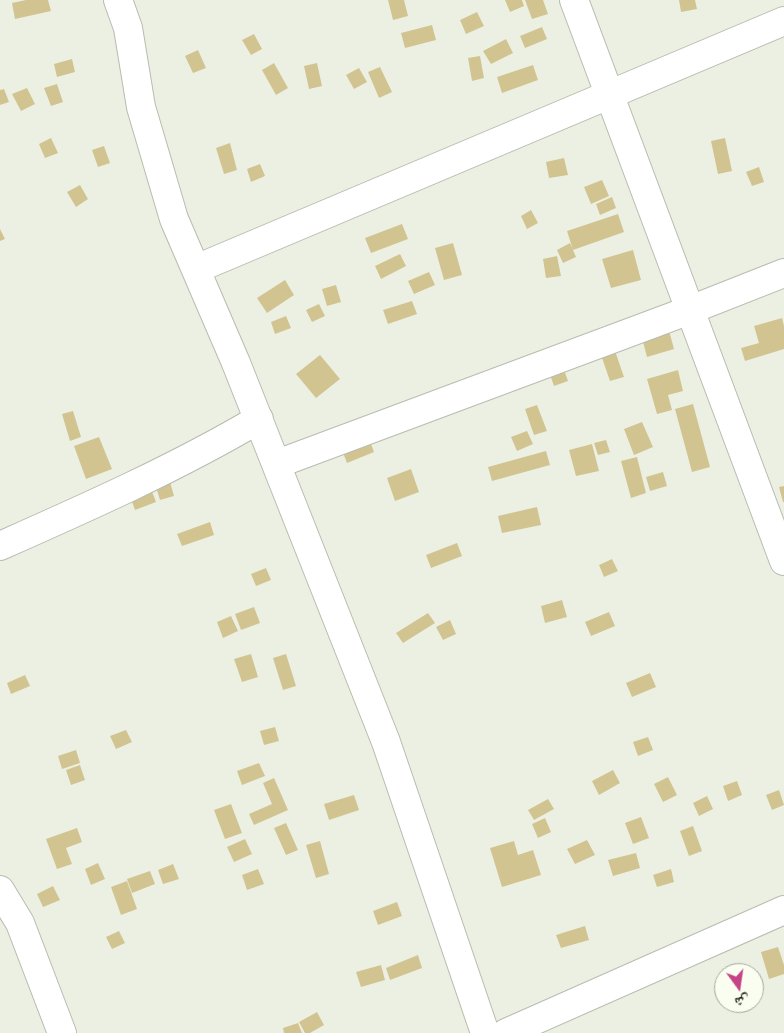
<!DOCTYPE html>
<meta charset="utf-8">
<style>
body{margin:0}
#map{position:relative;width:784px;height:1033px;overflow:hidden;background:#ecf0e3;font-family:"PT Sans Narrow","Noto Naskh Arabic",sans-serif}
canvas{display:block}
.north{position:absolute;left:714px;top:963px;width:50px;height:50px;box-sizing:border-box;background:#f9fef0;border:1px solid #a4a89d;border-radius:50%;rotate:166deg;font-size:14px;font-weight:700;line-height:20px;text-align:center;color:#252621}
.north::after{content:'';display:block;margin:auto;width:18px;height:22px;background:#c74387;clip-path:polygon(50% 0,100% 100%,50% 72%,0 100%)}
</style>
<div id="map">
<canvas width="784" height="1033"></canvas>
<div class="north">ش</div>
</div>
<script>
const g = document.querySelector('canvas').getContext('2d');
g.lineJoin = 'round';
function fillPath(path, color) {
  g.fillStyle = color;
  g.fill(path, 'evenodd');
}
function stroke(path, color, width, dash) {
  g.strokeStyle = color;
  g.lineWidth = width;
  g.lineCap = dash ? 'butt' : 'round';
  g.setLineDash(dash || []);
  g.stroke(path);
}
const building = new Path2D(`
 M26,0H48L51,11L15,19L12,3Z
 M388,0H404L408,16L393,20Z
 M505,0H522L524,6L510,12Z
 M525,0H543L548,14L532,19Z
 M679,0H695L697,9L681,12Z
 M477,12L484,26L466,34L460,20Z
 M432,25L436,40L405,48L401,33Z
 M542,27L547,39L525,48L520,36Z
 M254,34L262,49L251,55L242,40Z
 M506,39L513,53L491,64L483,51Z
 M198,50L206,68L193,73L185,56Z
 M480,56L484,78L472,81L468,58Z
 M72,59L75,72L57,77L54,64Z
 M274,63L288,88L276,95L262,70Z
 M317,63L322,86L309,89L304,66Z
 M533,65L538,80L502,93L497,77Z
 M380,67L392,92L379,98L368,72Z
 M359,68L367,82L354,89L346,75Z
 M57,84L63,102L51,106L44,88Z
 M27,88L35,104L21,111L12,94Z
 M4,89L9,102L0,105V90Z
 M51,138L58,153L45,158L39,144Z
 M725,138L732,171L718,174L711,141Z
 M230,143L237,170L224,174L216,148Z
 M104,146L110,163L98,167L92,150Z
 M564,158L568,175L549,178L546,162Z
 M260,164L265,176L251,182L247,169Z
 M759,167L764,182L752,186L746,172Z
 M602,180L609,196L591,204L584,187Z
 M80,185L88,199L76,207L67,192Z
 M612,197L616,208L600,215L596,204Z
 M531,210L538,223L527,229L521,216Z
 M618,214L624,232L573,250L567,231Z
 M402,224L408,239L371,253L365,238Z
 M0,229L5,239L0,241Z
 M453,243L462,275L444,280L435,248Z
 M570,243L576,257L563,263L557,250Z
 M633,250L641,280L611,288L602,259Z
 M400,254L406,266L381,279L375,266Z
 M557,256L561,276L546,278L543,259Z
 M429,272L435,285L414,294L408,281Z
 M285,280L294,295L267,313L257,298Z
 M336,285L341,302L327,306L322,289Z
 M412,301L417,314L388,324L383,310Z
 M319,304L325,316L312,322L306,310Z
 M286,316L291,328L275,334L271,322Z
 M782,318L784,326V349L745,361L741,348L759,343L754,326Z
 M668,327L674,349L647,357L641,334Z
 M614,348L624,377L610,381L600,352Z
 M320,355L340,379L316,398L296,374Z
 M563,367L568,381L554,386L549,372Z
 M678,370L683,391L668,395L672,410L657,414L647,379Z
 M693,404L710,467L692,472L675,409Z
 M537,405L547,431L534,435L525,409Z
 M73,411L81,437L70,441L62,414Z
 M642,422L653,447L634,455L624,429Z
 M527,431L533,444L517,451L511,437Z
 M99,437L112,469L86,479L74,446Z
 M369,439L374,452L347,463L342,450Z
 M606,440L610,452L598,455L594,443Z
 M592,444L599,471L576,476L569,450Z
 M546,451L550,465L492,481L488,467Z
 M637,457L646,493L631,498L621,461Z
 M411,469L419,492L395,501L387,478Z
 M663,472L667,486L650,491L646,477Z
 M170,482L174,496L160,500L156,487Z
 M784,486V502H783L779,487Z
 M151,489L156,502L135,510L130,496Z
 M537,507L541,525L502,533L498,516Z
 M210,522L214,535L182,546L177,534Z
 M457,543L462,556L431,568L426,555Z
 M612,559L618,571L604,577L599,565Z
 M266,568L271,580L256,586L251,574Z
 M562,600L567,617L545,623L541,606Z
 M254,607L260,623L241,630L235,614Z
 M609,612L615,626L591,636L585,622Z
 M428,613L435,623L403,643L396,633Z
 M231,616L238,631L223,638L217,622Z
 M450,620L456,634L443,640L436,627Z
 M251,654L258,677L242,682L234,659Z
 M286,654L296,686L283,690L273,658Z
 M650,673L656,687L632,697L626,683Z
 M25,675L30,686L11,694L7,683Z
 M275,727L279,741L264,745L260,731Z
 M126,730L132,742L116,749L110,736Z
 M648,737L653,750L638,756L633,742Z
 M76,750L80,763L62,769L58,756Z
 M259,763L265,776L242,785L237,771Z
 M80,765L85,780L71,785L66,770Z
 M613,770L620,783L599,795L592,781Z
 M668,777L677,795L663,802L654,784Z
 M274,778L288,810L254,825L249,814L272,804L263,783Z
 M737,781L742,795L728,801L723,786Z
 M779,790L784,805L772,810L766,795Z
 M354,795L359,810L329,820L324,804Z
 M707,796L713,809L699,816L693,803Z
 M548,799L554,809L534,820L528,810Z
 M231,804L242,833L225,839L214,810Z
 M641,817L649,838L633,844L625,823Z
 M545,818L551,832L538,838L532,824Z
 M286,823L298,850L286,855L274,828Z
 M693,826L702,851L689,856L680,831Z
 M77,828L82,842L66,848L72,864L57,869L46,839Z
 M245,839L252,854L234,862L227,847Z
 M587,840L595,855L575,864L567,849Z
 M320,841L329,874L316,878L306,845Z
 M514,841L518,855L533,850L541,875L502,887L490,848Z
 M636,853L640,868L613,876L608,860Z
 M98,863L105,879L91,885L85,869Z
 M173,864L179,879L163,884L158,870Z
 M258,869L264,884L247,890L242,875Z
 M671,869L674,882L657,887L653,875Z
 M150,871L155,884L132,893L127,879Z
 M127,881L137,909L121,915L111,887Z
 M53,886L60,900L43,907L37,894Z
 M397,902L402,916L378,925L373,911Z
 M585,926L589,940L561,948L556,935Z
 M119,931L125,943L112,949L106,937Z
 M778,947L784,965V974L769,979L761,952Z
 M418,955L422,968L390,980L386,968Z
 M381,965L385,980L361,987L356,972Z
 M317,1012L324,1025L310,1033H305L299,1022Z
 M298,1023L302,1033H284L283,1028Z`);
const minor = new Path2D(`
 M118,0L128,28L141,107L174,219L236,363L386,742L485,1033
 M574,0L784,561
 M196,269L784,21
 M277,464L690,310L784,273
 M0,546C88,507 176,468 259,419
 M0,890L20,923L62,1033
 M506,1033L784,910`);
fillPath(building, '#d1c491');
stroke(minor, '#b8bcb0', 30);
stroke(minor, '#fff', 28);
</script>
